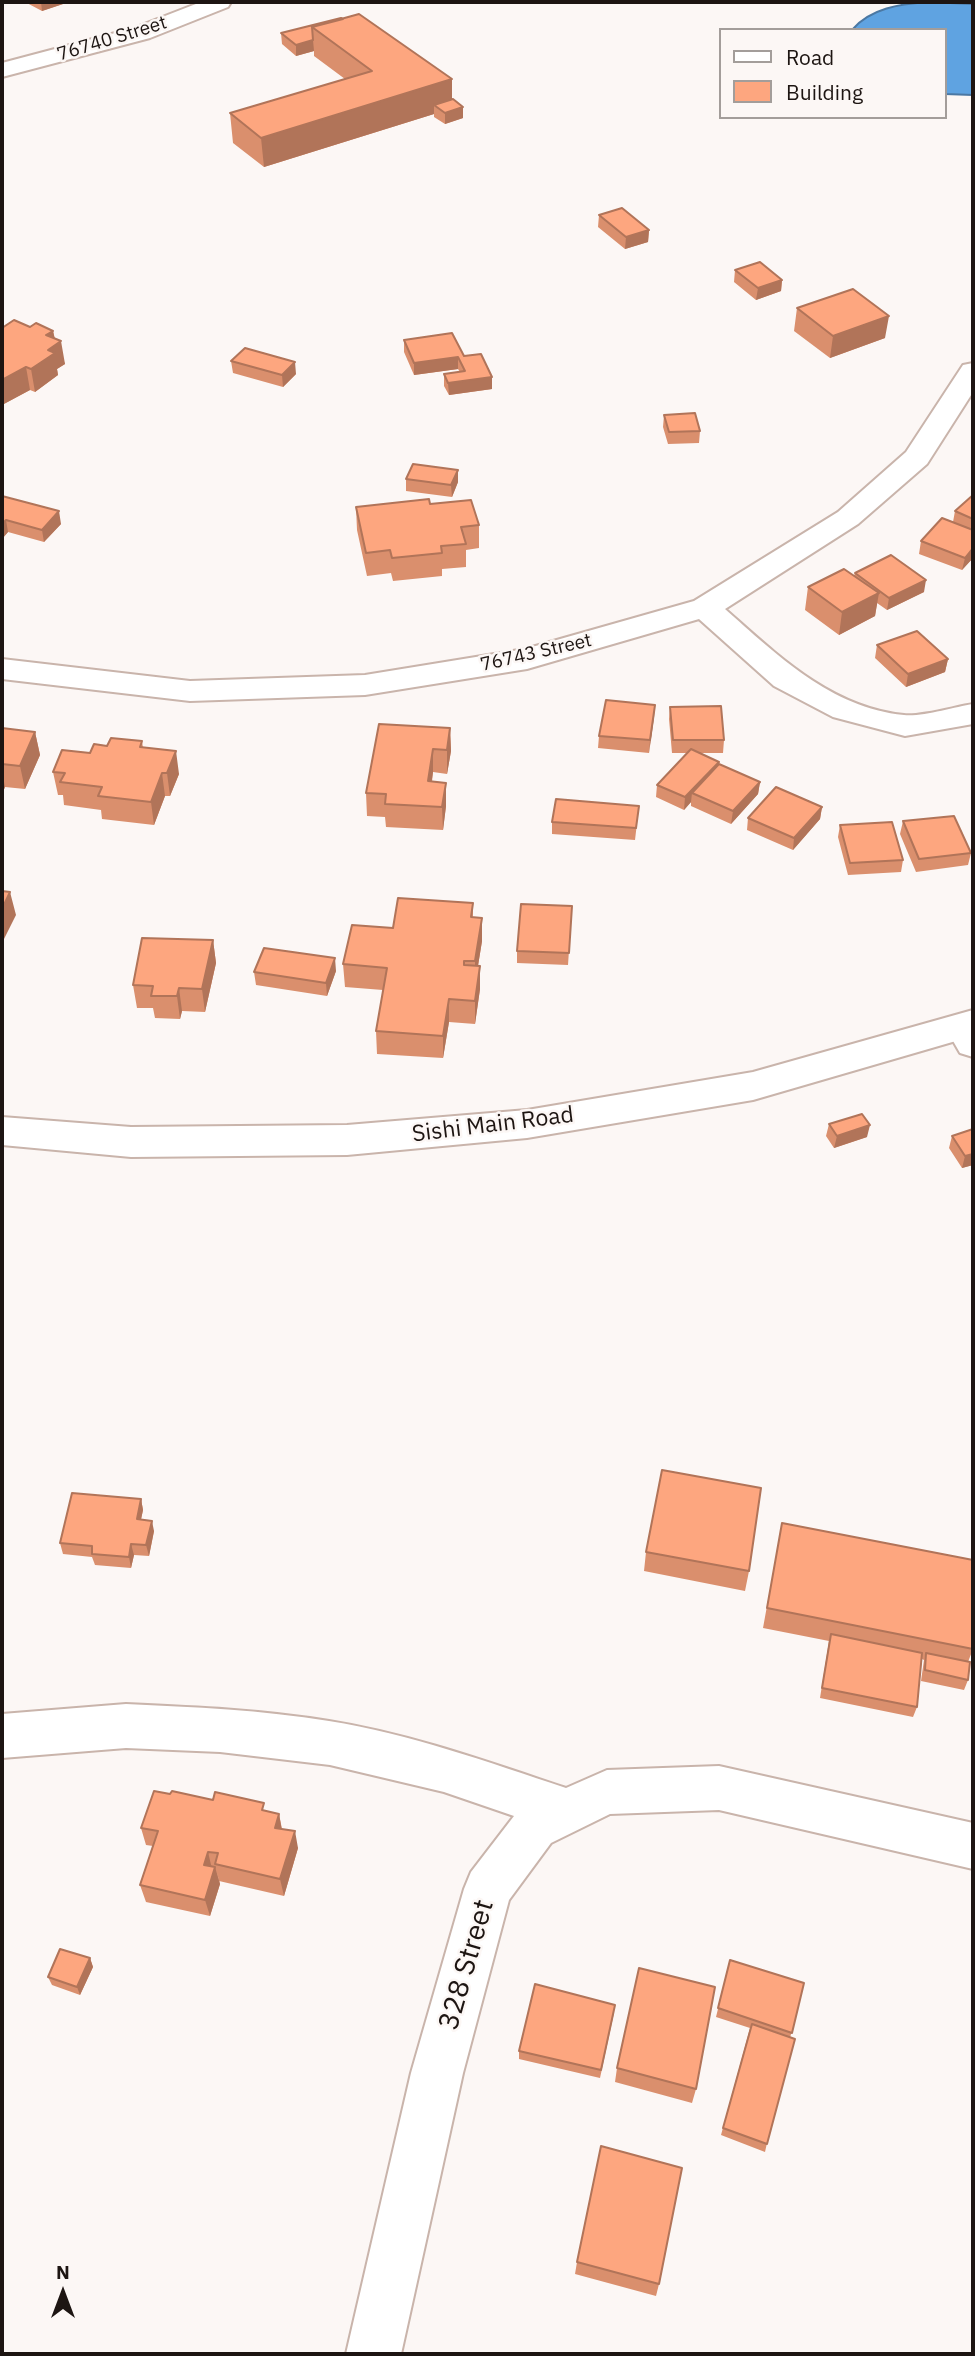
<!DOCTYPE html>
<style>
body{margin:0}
#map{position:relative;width:975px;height:2356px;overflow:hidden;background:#fcf7f5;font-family:"IBM Plex Sans",sans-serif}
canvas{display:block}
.frame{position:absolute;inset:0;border:4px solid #1d1512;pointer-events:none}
.legend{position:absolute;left:719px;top:28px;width:228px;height:91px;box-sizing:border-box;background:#fcf7f5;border:2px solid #a39d9a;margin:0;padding:9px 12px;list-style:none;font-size:21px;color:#1d1512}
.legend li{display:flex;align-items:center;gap:14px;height:35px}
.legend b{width:35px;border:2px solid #a39d9a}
.north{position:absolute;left:28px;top:2258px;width:70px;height:70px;-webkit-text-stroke:5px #fcf7f5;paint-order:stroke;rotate:0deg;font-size:19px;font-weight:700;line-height:28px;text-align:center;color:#1d1512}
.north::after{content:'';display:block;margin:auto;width:24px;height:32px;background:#1d1512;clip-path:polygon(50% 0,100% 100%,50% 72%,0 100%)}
</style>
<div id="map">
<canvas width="975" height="2356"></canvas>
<div class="frame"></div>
<ul class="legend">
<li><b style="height:9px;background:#fff"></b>Road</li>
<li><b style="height:19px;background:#fda67f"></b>Building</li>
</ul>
<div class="north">N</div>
</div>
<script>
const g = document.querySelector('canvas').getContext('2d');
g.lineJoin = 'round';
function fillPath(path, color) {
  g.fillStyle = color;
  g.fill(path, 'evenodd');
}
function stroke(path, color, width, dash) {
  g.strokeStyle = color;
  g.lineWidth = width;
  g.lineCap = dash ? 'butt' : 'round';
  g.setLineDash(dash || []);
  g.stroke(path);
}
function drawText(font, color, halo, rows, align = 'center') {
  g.font = font + ' "IBM Plex Sans",sans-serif';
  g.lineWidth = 5;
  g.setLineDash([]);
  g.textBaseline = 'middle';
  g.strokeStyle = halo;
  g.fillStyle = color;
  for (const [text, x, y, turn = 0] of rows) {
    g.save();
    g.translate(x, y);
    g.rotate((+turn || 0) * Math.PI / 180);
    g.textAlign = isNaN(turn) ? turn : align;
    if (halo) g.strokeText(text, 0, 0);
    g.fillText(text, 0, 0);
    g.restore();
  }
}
const water = new Path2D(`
 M927,2L973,4V95L945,94V30H852C870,8 901,4 927,2Z`);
const street = new Path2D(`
 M201,2H231L228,7L150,38L2,77V63L134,28Z
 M973,363V392L927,464L858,524L725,609C776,654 831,708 904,715C922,717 954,707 973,704V724L905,736L833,717L774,686L699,619L527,669L365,695L190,701L2,679V659L190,681L365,675L525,649L694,601L838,512L906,452L963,365Z
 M963,1014L973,1017V1057L960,1053L945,1027L950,1018Z
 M126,1704C194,1707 262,1710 329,1721C410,1734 488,1762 566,1788L607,1770L719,1766L973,1823V1869L719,1810L610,1814L551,1843L509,1900L463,2073L401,2354H346L411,2073L464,1889L471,1872L514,1816L444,1792L330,1765L220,1752L126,1748L2,1758V1714Z`);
const secondary = new Path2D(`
 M973,1010V1036L753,1100L527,1138L347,1155L131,1157L2,1145V1117L131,1127L347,1125L527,1110L753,1072Z`);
const wall = new Path2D(`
 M25,2H69L42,11Z
 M341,18L452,79V99L463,118L445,124L434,117V114L264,167L233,143L230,113L345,79L314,56V51L296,56L282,44L281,33Z
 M599,215L649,230L648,242L625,249L598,227Z
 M735,270L782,280L781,291L756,300L734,282Z
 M797,308L885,338L830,358L794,331Z
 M30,327L53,331L55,339L65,364L57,369L58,375L35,392L30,390L2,405V328Z
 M404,340L464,356L492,389L449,395L444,386V374L460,372L458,369L414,375L404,352Z
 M231,361L296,374L283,387L233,373Z
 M664,415L700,431L699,443L668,444L663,427Z
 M406,479L458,482L452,497L406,491Z
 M973,495V558L962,570L919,554L921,541L953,522L955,511Z
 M2,496L61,524L44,542L8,532L2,539Z
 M430,504L479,525V548L466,550V567L442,569V576L393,581L391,573L367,576L357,530L356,507Z
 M855,573L924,592L887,610L877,603L875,616L839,635L805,610L808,587L854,576Z
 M877,645L948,659L945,672L906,687L875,658Z
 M655,705L649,753L598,748L599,736Z
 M670,707L724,740L723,753H699L719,764L760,782L758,794L731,824L691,806V802L684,810L656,797L657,785L688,753H672L669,719Z
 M2,728L35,732L40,755L25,789L5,787L2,794Z
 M450,728L451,751L447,774L433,772L432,782L446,806L443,830L386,827L385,817L367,816L366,793Z
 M142,741L143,748L179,774L170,796H165L154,825L102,819L101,810L64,805L63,795H58L53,772L90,753L107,746Z
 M639,806L635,840L552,834V822Z
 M822,807L820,819L793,850L747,830L748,818Z
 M903,821L971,853L968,865L916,872L900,834Z
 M840,825L903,860L901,872L848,875L838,837Z
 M473,903V917L482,941L478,966H480V989L475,1024L449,1022L443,1058L377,1054L376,1031L383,990L345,987L343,964L393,928Z
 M572,906L568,965L517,963V951Z
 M213,940L216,963L205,1012L182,1011L180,1019L155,1018L153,1008H137L133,985Z
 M336,971L327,996L256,985L254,972Z
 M829,1124L867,1137L834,1148L826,1136Z
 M973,1129V1165L962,1168L949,1148L952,1136Z
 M141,1499L143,1510L141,1519L154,1531L149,1556L134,1555L131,1568L95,1565L92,1557L63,1554L60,1543Z
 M782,1523L973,1649L968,1662V1680L964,1690L921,1681L924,1660L922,1659L917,1707L913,1717L820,1698L829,1641L763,1628Z
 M646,1552L749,1571L745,1591L644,1571Z
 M266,1811L279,1814L282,1829L298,1848L284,1896L219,1881L216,1870L220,1884L210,1916L146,1902L140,1885L153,1846L146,1845L141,1828Z
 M90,1958L93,1967L80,1995L52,1985L48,1977Z
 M730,1960L804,1983L790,2038L765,2152L721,2135L750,2028L716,2017Z
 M614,2013L600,2078L519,2059V2051Z
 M617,2068L696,2089L692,2103L615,2082Z
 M577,2262L659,2284L656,2296L575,2274Z`);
const shadedWall = new Path2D(`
 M41,2H69L42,11Z
 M313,40L314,51L296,56V45Z
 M452,79V108L434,105V114L264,167L261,138Z
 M463,107V118L445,124V113Z
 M649,230L648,242L625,249L626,237Z
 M782,280L781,291L756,300L758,288Z
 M889,316L885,338L830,358L833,336Z
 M53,331L56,345L61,341L65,364L57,369L58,375L35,392L31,369L46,335Z
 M458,357V369L414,375V363Z
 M295,362L296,374L283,387L282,375Z
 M26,367L30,390L2,405V380Z
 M492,377V389L449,395L448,383Z
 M458,470V482L452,497L451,485Z
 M59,511L61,524L44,542L42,530Z
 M6,520L8,532L2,539V524Z
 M973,548V558L962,570L965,558Z
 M926,580L924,592L887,610L889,598Z
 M879,593L875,616L839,635L842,612Z
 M948,659L945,672L906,687L908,674Z
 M655,705L654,718L649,753L650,740Z
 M450,728L451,751L447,774V750Z
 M35,732L40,755L25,789L20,766Z
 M433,749V772L428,805V781Z
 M176,751L179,774L170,796L167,773Z
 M719,762L718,774L692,793L691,802L684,810L685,797Z
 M2,771L5,787L2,794Z
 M162,773L165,796L154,825L151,802Z
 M760,782L758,794L731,824L733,811Z
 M446,783V806L443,830L442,807Z
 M822,807L820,819L793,850L794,838Z
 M10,892L16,915L2,943V909Z
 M482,918V941L475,984V961Z
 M213,940L216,963L205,1012L202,989Z
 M335,958L336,971L327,996L326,983Z
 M480,966V989L475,1024V1001Z
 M179,988L182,1011L180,1019L177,996Z
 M449,999V1022L443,1058V1036Z
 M870,1125L867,1137L834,1148L837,1136Z
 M973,1154V1165L962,1168L965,1156Z
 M141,1499L143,1510L139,1529L137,1519Z
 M152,1521L154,1531L149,1556L146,1545Z
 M131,1544L134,1555L131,1568L129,1557Z
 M279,1814L282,1831L275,1828Z
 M295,1831L298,1848L284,1896L280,1879Z
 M208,1852L212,1869L204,1865Z
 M215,1867L220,1884L210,1916L205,1900Z
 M90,1958L93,1967L80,1995L77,1987Z`);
const building = new Path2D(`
 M359,14L452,79L261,138L230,113L372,71L312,27Z
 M341,18L343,19L312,27L313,40L296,45L281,33Z
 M453,99L463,107L445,113L434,105Z
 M622,208L649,230L626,237L599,215Z
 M760,262L782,280L758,288L735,270Z
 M853,289L889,316L833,336L797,308Z
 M14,320L30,327L36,323L53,331L46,335L61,341L48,350L55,353L31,369L26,367L2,380V328Z
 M452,333L464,356L481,354L492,377L448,383L444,374L465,371L458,357L414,363L404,340Z
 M245,348L295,362L282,375L231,361Z
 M695,413L700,431L669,432L664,415Z
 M413,464L458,470L451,485L406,479Z
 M973,495V519L955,511Z
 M2,496L59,511L42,530L6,520L2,524Z
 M429,499L430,504L471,500L479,525L461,527L466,544L441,546L442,553L392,558L390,550L366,553L356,507Z
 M942,518L973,530V548L965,558L921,541Z
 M891,555L926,580L889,598L855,573Z
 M844,569L879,593L842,612L808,587Z
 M917,631L948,659L908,674L877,645Z
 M606,700L655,705L650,740L599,736Z
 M721,706L724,740H673L670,707Z
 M379,724L450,728L447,750L433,749L428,781L446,783L442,807L385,804L386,794L366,793Z
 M2,728L35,732L20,766L2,764Z
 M111,738L142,741L140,747L176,751L167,773H162L151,802L98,796L102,787L60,782L65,773L53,772L62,750L90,753L94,744L107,746Z
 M691,749L719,762L685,797L657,785Z
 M719,764L760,782L733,811L692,793Z
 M776,787L822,807L794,838L748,818Z
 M556,799L639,806L636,828L552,822Z
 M954,816L971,853L919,859L903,821Z
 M892,822L903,860L850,863L840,825Z
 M2,891L10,892L2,909Z
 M398,898L473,903L471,917L482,918L475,961H464V965L480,966L475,1001L449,999L443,1036L376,1031L387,968L343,964L352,925L393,928Z
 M521,904L572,906L569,953L517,951Z
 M142,938L213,940L202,989L179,988L177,996H151L153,986L133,985Z
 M264,948L335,958L326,983L254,972Z
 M862,1114L870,1125L837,1136L829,1124Z
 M973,1129V1154L965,1156L952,1136Z
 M662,1470L761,1488L749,1571L646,1552Z
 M72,1493L141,1499L137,1519L152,1521L146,1545L131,1544L129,1557L92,1554V1546L60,1543Z
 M782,1523L973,1560V1649L767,1608Z
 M831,1634L922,1653L917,1707L822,1688Z
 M926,1653L970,1662L968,1680L925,1670Z
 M154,1791L170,1794L172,1791L213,1800L215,1792L264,1803L262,1810L279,1814L275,1828L295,1831L280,1879L215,1864L218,1853L208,1852L204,1865L215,1867L205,1900L140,1885L158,1831L141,1828Z
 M60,1949L90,1958L77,1987L48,1977Z
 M730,1960L804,1983L792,2033L718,2008Z
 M639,1968L715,1987L696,2089L617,2068Z
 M535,1984L615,2005L601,2070L519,2051Z
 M752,2024L795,2039L767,2144L723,2128Z
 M601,2146L682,2168L659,2284L577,2262Z`);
const farStreetnames = [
 ["76740 Street",112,39,-17],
 ["76743 Street",536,653,-13]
];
const streetNames = [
 ["Sishi Main Road",493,1125,-7]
];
const nearStreetnames = [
 ["328 Street",467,1965,-74]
];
fillPath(water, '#5fa3e1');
stroke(water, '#4b78a3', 2);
stroke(street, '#c9b4ab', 4);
stroke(secondary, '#c9b4ab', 4);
fillPath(street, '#fff');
fillPath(secondary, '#fff');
fillPath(wall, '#da8f6d');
fillPath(shadedWall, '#b17459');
fillPath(building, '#fda67f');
stroke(building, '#b17459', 2);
drawText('19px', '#1d1512', '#fcf7f5', farStreetnames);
drawText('23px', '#1d1512', '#fcf7f5', streetNames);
drawText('28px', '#1d1512', '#fcf7f5', nearStreetnames);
</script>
